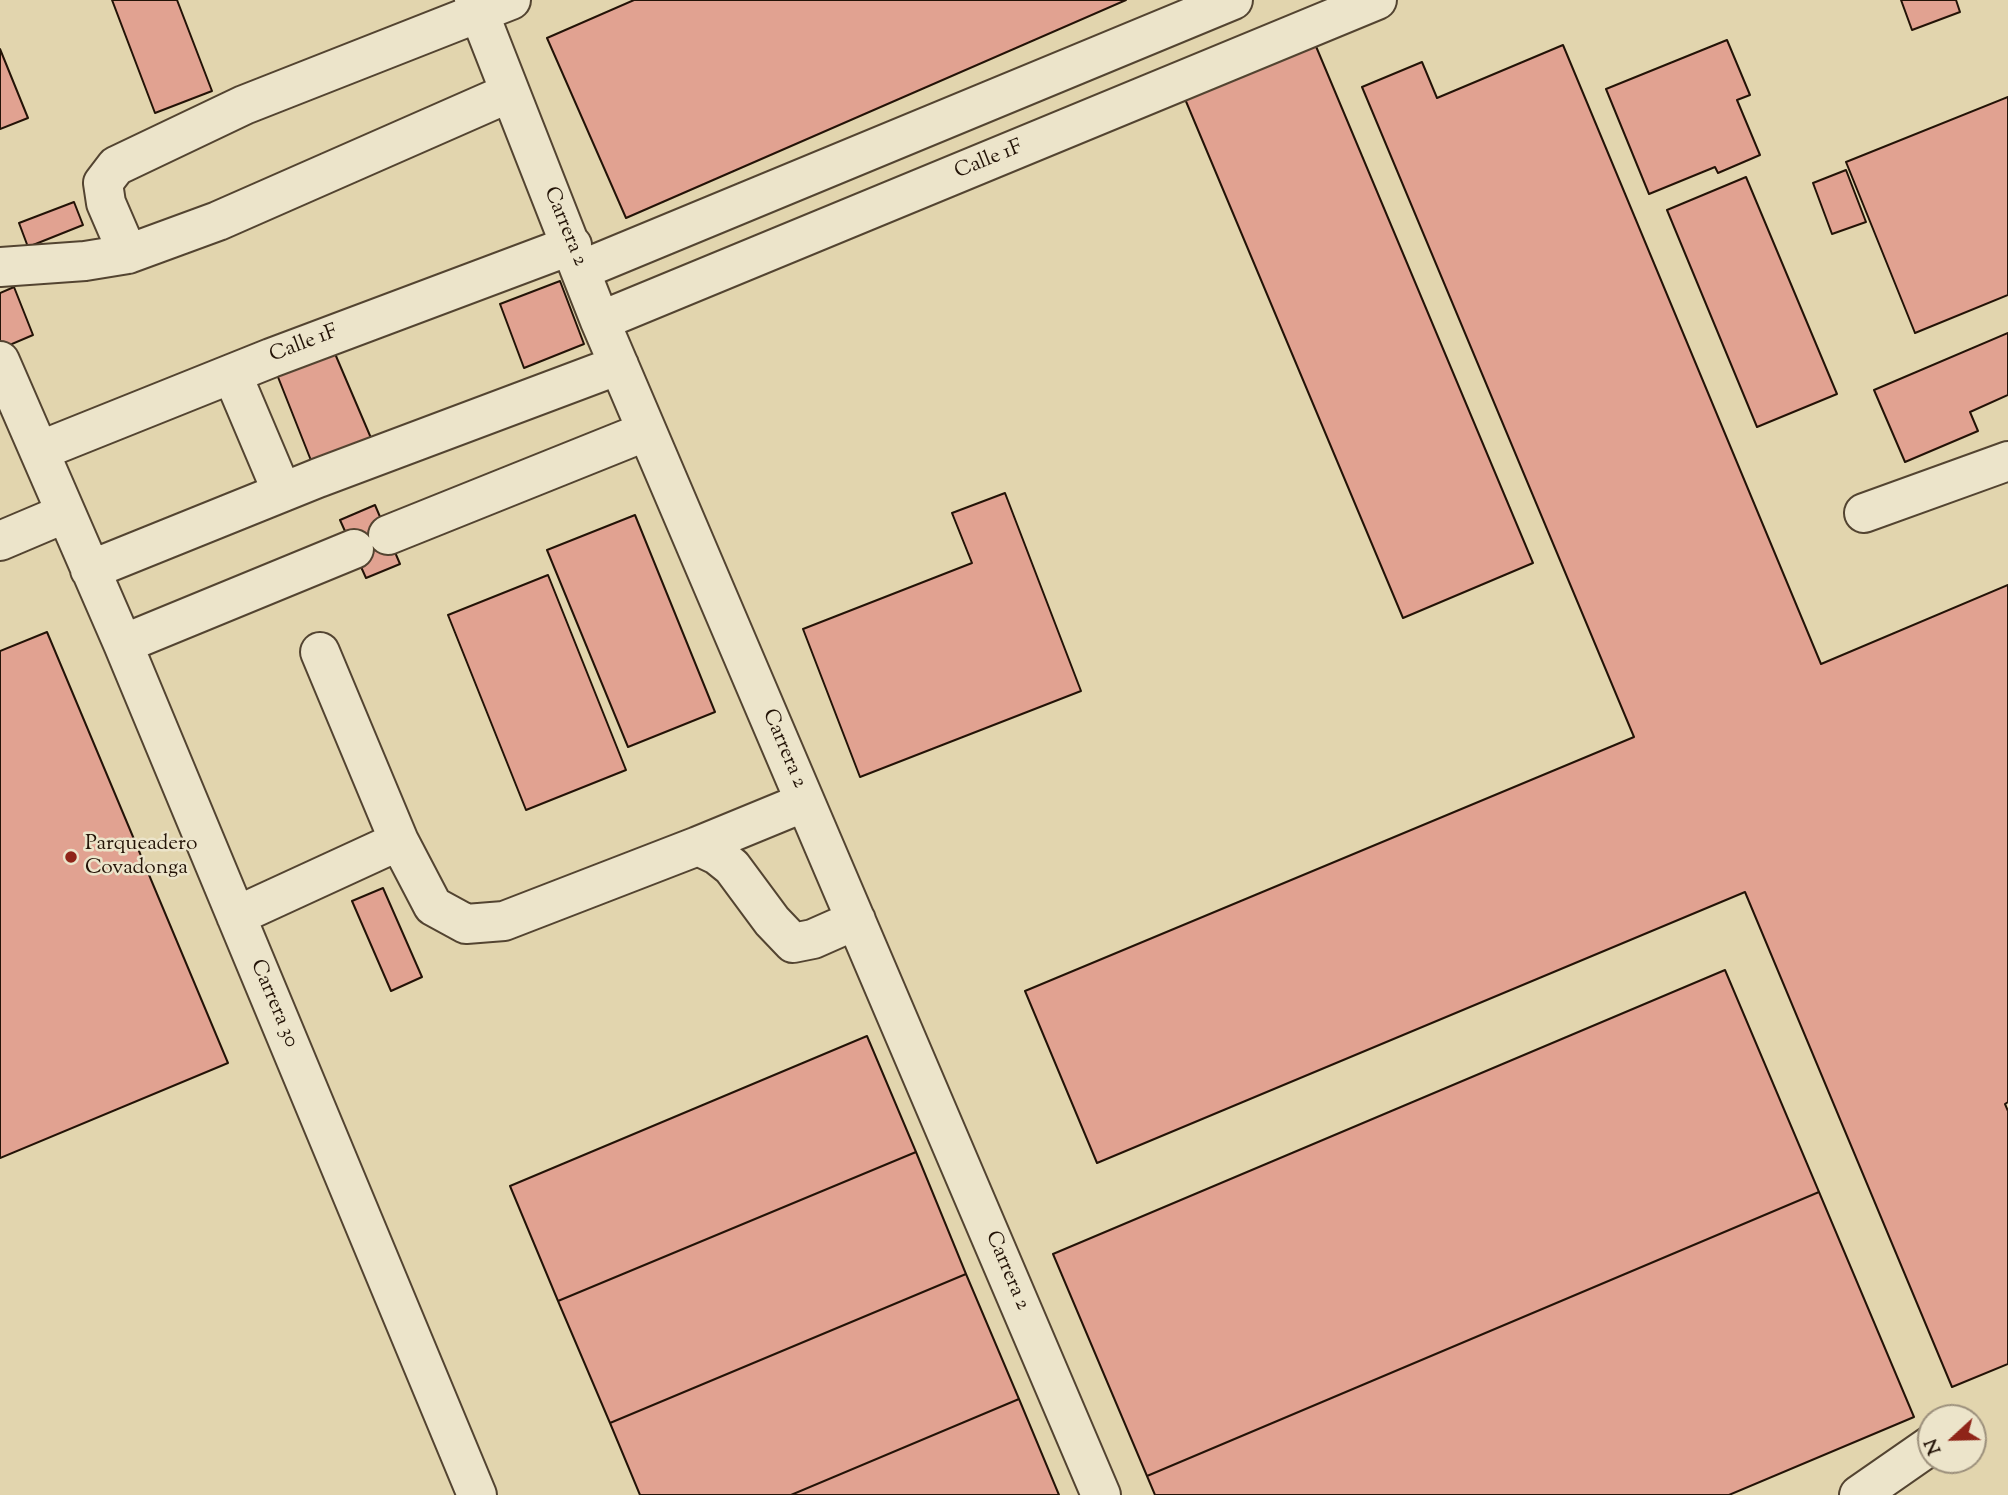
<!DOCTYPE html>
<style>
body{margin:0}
#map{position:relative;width:2008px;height:1495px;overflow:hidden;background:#e2d5ae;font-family:"Sorts Mill Goudy",serif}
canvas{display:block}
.north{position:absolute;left:1917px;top:1404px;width:70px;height:70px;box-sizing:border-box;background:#ece4ca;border:2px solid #9c907c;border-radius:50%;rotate:248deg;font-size:19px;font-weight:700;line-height:28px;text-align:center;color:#231307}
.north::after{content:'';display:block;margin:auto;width:24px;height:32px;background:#8f2418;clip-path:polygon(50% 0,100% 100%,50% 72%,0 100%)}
</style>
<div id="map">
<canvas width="2008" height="1495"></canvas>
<div class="north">N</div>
</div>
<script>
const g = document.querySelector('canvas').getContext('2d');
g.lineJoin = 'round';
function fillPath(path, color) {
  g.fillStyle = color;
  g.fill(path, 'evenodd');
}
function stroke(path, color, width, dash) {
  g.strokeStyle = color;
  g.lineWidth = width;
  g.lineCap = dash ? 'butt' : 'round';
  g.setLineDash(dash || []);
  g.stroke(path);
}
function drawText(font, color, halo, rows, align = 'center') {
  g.font = font + ' "Sorts Mill Goudy",serif';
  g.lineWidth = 5;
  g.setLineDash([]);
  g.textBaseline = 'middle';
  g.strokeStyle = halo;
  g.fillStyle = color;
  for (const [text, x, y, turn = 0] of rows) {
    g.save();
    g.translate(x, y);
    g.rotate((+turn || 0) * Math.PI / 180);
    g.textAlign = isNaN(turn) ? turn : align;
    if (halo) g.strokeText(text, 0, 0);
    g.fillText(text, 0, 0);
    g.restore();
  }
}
const building = new Path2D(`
 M112,0H177L212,91L155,113Z
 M634,0H1126L626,218L547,38Z
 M1901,0H1956L1960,12L1912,30Z
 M1727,40L1750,95L1737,100L1760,155L1718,173L1715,167L1649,194L1606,89Z
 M1315,44L1533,563L1403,618L1185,99Z
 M1563,45L1821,664L2008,585V1102L2005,1104L2008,1111V1364L1952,1387L1745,892L1097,1163L1025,991L1634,737L1362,87L1422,62L1437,98Z
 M0,49L28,118L0,129Z
 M2008,97V295L1915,333L1846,162Z
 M1846,170L1866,222L1832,234L1813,183Z
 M1746,177L1837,394L1757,427L1667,210Z
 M74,202L83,225L28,247L19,223Z
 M560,281L584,344L524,368L500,304Z
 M14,287L33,335L0,349V293Z
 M2008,333V395L1970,412L1978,431L1905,462L1874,390Z
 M333,349L371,438L312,463L276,372Z
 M1005,493L1081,691L860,777L803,629L972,563L952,513Z
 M375,505L400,564L366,578L340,520Z
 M635,515L715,712L628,747L547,550Z
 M548,575L626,770L526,810L448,615Z
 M47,632L228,1063L0,1158V651Z
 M383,888L422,977L391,991L352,901Z
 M1725,970L1819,1192L1147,1476L1053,1254Z
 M867,1036L916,1152L558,1301L510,1186Z
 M916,1152L966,1274L610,1423L558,1301Z
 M1819,1192L1914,1417L1729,1495H1155L1147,1476Z
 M966,1274L1019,1399L791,1495H640L610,1423Z
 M1019,1399L1059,1495H791Z`);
const minor = new Path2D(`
 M474,0L600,321L1101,1495
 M128,254L106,203L103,183L116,166L244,105L511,0
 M0,267L85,261L128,254L218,221L509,93
 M581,270L1233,0
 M600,321L1377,0
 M0,361L123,644L477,1495
 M232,374L282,492
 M39,451L271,358L572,245
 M1864,513L2008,461
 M388,535L647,431
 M0,541L66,513
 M90,570L318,478L619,365
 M123,644L354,549
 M320,652L399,841L433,906L466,924L504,921L698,846L717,855L732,867L772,921L793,943L813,939L856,920
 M698,846L805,802
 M236,916L399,841
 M1859,1495L1931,1445`);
const markers = [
 [71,857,7,"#8f2418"]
];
const streetNames = [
 ["Calle 1F",989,161,-22],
 ["Carrera 2",564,227,68],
 ["Calle 1F",304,345,-21],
 ["Carrera 2",783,749,67],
 ["Carrera 30",273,1004,67],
 ["Carrera 2",1006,1271,67]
];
const poiNames = [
 ["Parqueadero",85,845],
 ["Covadonga",85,869]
];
fillPath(building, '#e1a291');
stroke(building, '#231307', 2);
stroke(minor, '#534431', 42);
stroke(minor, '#ece4ca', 38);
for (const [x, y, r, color] of markers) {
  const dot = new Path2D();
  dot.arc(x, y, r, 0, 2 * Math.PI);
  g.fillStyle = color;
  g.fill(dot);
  stroke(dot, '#ece4ca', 2.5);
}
drawText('21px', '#231307', '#ece4ca', streetNames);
drawText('21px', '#231307', '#ece4ca', poiNames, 'left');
</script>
